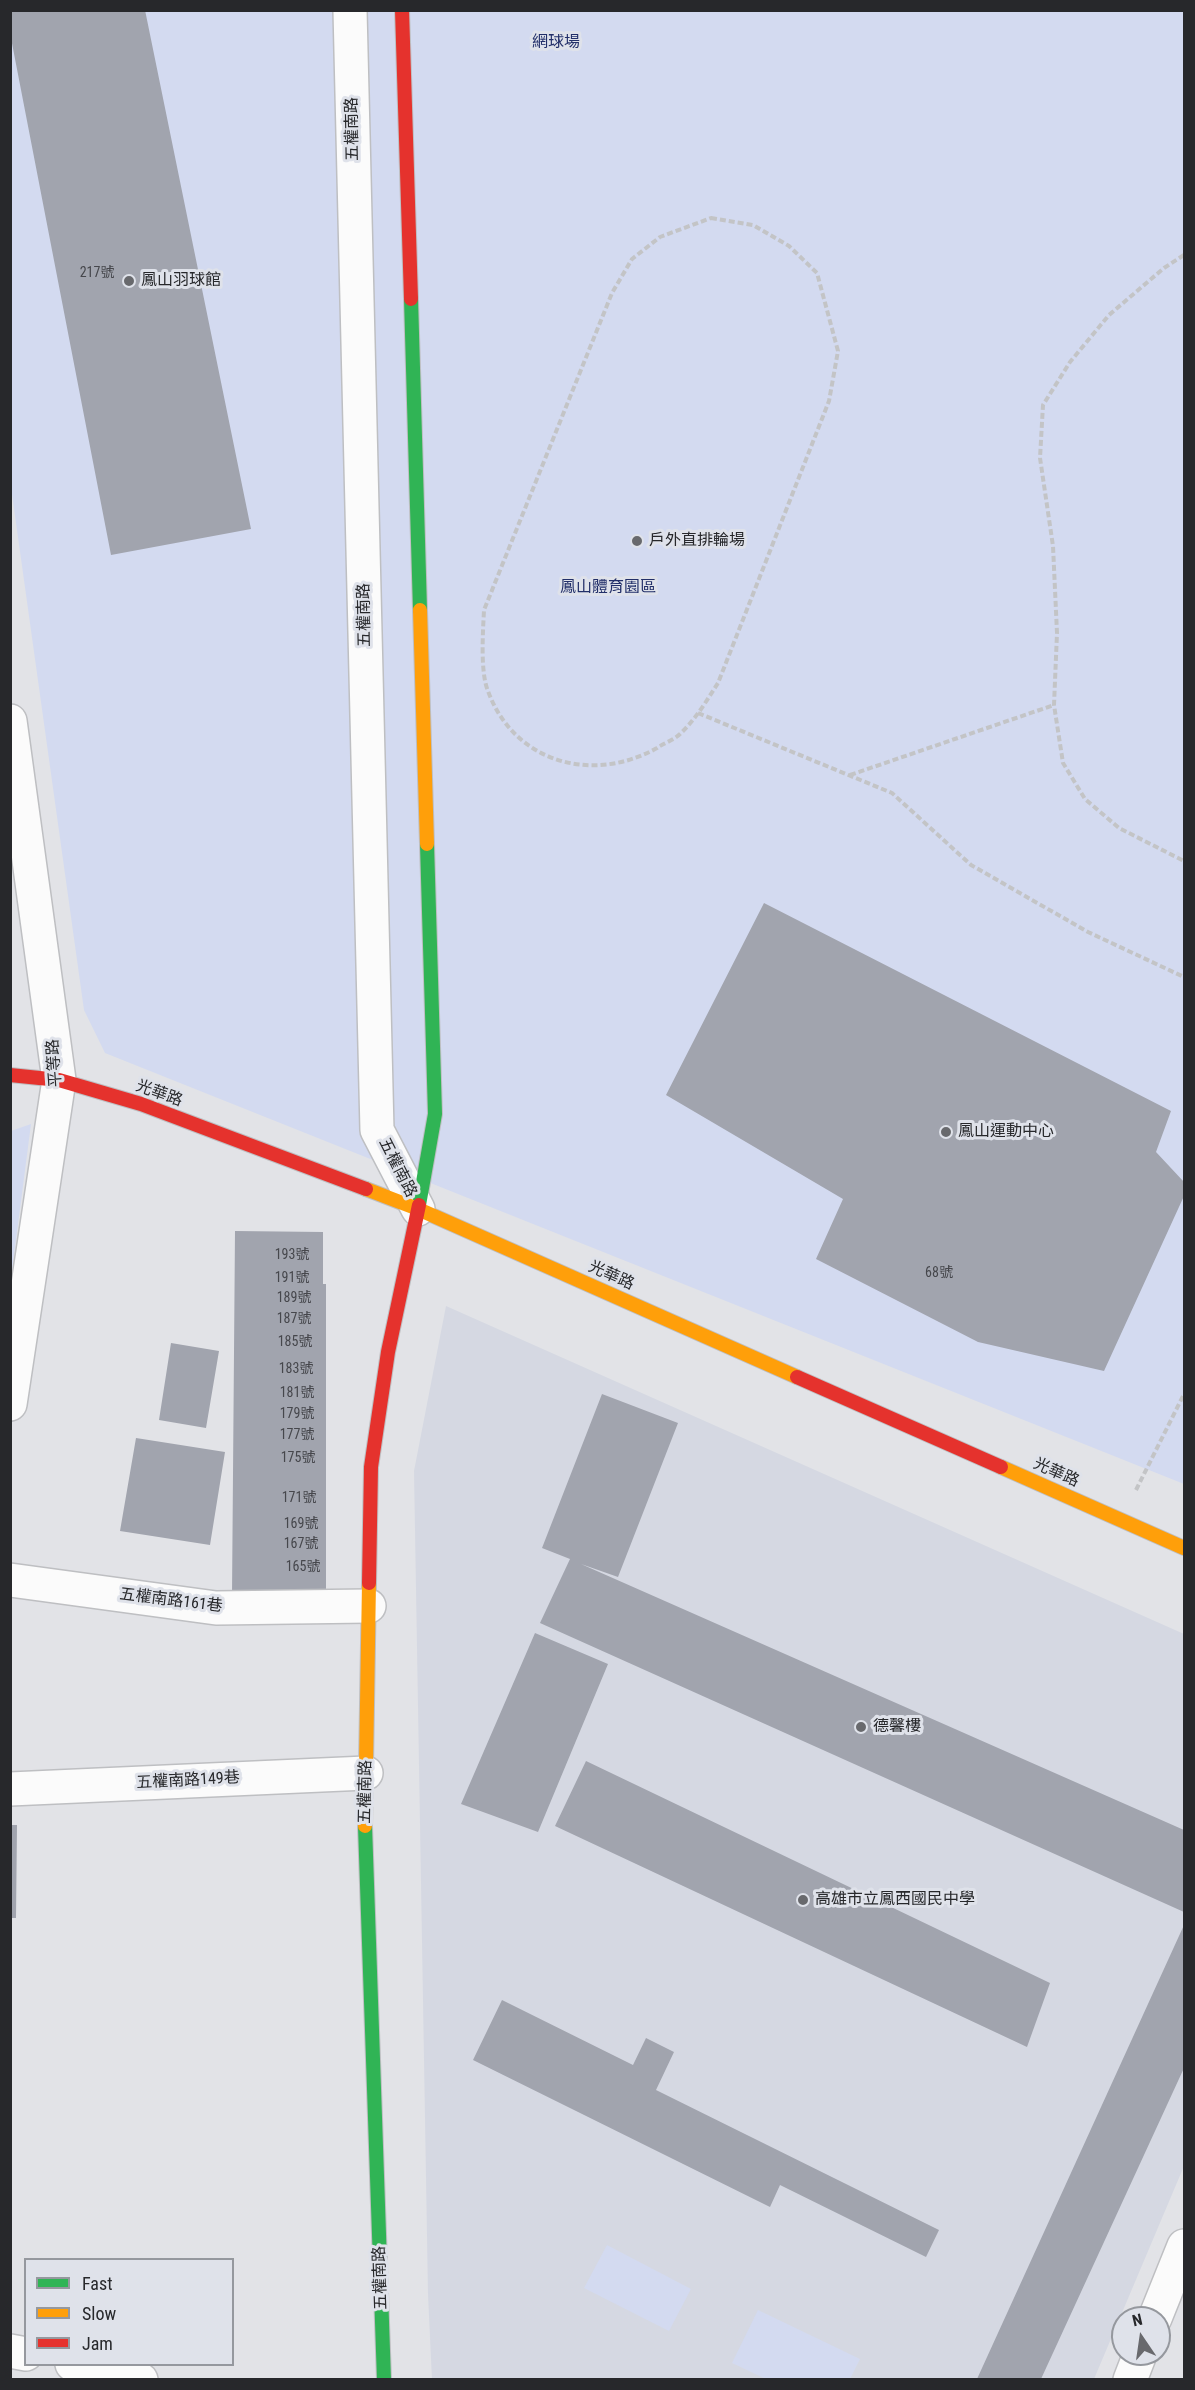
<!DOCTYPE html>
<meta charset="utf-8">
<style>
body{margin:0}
#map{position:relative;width:1195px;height:2390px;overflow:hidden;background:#e2e3e7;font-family:"Roboto Condensed",sans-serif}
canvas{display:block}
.frame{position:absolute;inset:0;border:12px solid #27282b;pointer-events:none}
.legend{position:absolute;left:24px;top:2258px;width:210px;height:108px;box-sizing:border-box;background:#dfe2ea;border:2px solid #95989e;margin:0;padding:8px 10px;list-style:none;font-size:18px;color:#27282b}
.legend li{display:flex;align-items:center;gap:12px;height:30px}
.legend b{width:30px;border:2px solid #95989e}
.north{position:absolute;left:1111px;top:2306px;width:60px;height:60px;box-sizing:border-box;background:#dfe2ea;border:2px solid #95989e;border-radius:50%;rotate:347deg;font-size:16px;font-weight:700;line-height:24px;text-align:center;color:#27282b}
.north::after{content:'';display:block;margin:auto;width:21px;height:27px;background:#68696d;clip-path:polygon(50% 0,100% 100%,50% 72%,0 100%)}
</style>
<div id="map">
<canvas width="1195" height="2390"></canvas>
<div class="frame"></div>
<ul class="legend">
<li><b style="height:8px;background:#30b455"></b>Fast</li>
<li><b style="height:8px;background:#ff9f0a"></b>Slow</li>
<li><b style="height:8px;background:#e5322d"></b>Jam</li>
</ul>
<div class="north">N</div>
</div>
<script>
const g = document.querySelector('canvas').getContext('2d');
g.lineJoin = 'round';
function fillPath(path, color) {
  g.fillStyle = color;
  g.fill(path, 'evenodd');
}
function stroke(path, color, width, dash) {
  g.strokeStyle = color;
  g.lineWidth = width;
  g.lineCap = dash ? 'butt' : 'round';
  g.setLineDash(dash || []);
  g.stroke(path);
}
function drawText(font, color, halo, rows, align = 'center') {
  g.font = font + ' "Roboto Condensed","Noto Sans TC",sans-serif';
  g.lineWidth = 6;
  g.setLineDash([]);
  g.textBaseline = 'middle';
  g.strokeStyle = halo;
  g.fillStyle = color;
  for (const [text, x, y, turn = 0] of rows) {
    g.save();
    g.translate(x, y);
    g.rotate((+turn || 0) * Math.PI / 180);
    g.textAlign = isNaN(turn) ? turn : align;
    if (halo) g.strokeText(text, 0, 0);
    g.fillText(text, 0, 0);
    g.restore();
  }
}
const built = new Path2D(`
 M446,1306L1184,1634V2166L1094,2379L432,2380L428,2294L414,1471Z`);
const green = new Path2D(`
 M10,11H1184V1484L105,1053L84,1010L11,487Z
 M31,1124L11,1278V1131Z
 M607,2245L691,2289L669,2331L584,2288Z
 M758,2310L860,2359L850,2379H766L732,2363Z`);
const building = new Path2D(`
 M10,10H145L251,529L111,555L10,33Z
 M764,903L1171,1111L1156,1152L1184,1182V1196L1104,1371L978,1342L816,1259L843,1199L666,1095Z
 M235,1231L323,1232V1284H326V1596L232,1595Z
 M171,1343L219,1351L206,1428L159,1420Z
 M602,1394L678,1423L618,1577L581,1564L1184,1830V1912L540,1623L570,1559L542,1548Z
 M136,1438L225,1452L210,1545L120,1531Z
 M535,1633L608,1664L538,1832L461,1804Z
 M586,1761L1050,1983L1027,2047L555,1826Z
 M10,1825H17L16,1918H10Z
 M1184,1925V2068L1041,2379H977Z
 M502,2000L633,2065L646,2038L674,2052L656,2090L939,2230L926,2257L780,2185L770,2207L473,2060Z`);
const path = new Path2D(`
 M711,218L753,225L789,246L817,273L838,351L829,401L718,683C707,700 696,719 680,734C674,740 664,743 657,748C593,784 514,763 488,691C480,672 483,631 484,610L612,293L632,259L660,237Z
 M1184,255L1164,268L1109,315L1070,362L1043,405L1040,458L1053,546L1057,633L1054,705L1063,763L1085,799L1119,828L1184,861
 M698,713L892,793L971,865L1088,932L1184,977
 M850,775L1054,705
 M1136,1490L1184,1394`);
const street = new Path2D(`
 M350,10L377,1130L418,1209
 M10,721L59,1080L10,1404
 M10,1580L216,1608L369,1606
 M10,1789L366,1773
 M1155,2318L1184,2246
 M10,2351L26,2354
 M72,2364L141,2380
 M1130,2380L1140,2354`);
const fast = new Path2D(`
 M411,299L420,610
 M419,1205L435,1114L427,844
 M365,1826L384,2380`);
const slow = new Path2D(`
 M420,610L427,844
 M366,1189L418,1209L797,1377
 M1001,1467L1184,1548
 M365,1826L369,1583`);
const jam = new Path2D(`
 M402,10L411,299
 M10,1075L59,1080L141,1104L366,1189
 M797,1377L1001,1467
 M369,1583L371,1467L388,1352L419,1205`);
const markers = [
 [129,281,6,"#68696d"],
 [637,541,6,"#68696d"],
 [946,1132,6,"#68696d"],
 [861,1727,6,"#68696d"],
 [803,1900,6,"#68696d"]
];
const numberNames = [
 ["217號",97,273],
 ["193號",292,1255],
 ["68號",939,1273],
 ["191號",292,1278],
 ["189號",294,1298],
 ["187號",294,1319],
 ["185號",295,1342],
 ["183號",296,1369],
 ["181號",297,1393],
 ["179號",297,1414],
 ["177號",297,1435],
 ["175號",298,1458],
 ["171號",299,1498],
 ["169號",301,1524],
 ["167號",301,1544],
 ["165號",303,1567]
];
const parkNames = [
 ["網球場",556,43],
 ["鳳山體育園區",608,588]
];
const streetNames = [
 ["五權南路",353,129,-91],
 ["五權南路",365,615,-91],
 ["平等路",55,1063,-94],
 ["光華路",159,1094,20],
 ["五權南路",397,1168,63],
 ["光華路",611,1276,24],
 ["光華路",1056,1473,24],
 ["五權南路161巷",171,1601,7],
 ["五權南路149巷",188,1781,-3],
 ["五權南路",366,1792,-89],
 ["五權南路",381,2278,-92]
];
const poiNames = [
 ["鳳山羽球館",141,281],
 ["戶外直排輪場",649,541],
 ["鳳山運動中心",958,1132],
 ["德馨樓",873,1727],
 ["高雄市立鳳西國民中學",815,1900]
];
fillPath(built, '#d5d8e2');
fillPath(green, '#d3daf0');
fillPath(building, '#a1a4ae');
stroke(street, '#bebfc2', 36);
stroke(fast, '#bebfc2', 16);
stroke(slow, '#bebfc2', 16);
stroke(jam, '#bebfc2', 16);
stroke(path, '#c3c4c6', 4, [6, 3]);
stroke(street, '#fbfbfb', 33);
stroke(fast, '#30b455', 14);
stroke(slow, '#ff9f0a', 14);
stroke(jam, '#e5322d', 14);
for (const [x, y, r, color] of markers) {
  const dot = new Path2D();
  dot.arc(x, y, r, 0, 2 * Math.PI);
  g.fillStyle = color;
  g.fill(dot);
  stroke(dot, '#dfe2ea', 2);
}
drawText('14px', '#46474c', null, numberNames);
drawText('16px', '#222f69', '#dfe2ea', parkNames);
drawText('16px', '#27282b', '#dfe2ea', streetNames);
drawText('16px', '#27282b', '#dfe2ea', poiNames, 'left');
</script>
